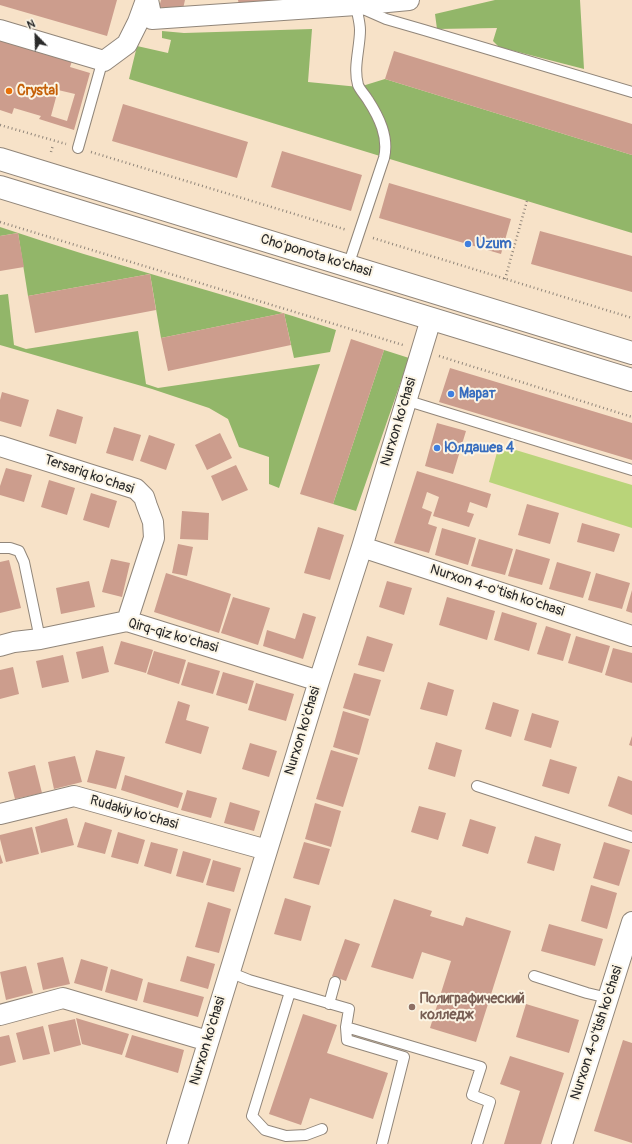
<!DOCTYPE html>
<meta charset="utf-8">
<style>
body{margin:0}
#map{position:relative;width:632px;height:1144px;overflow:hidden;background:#f7e2c8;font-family:Pangolin,sans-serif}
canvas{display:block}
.north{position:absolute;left:16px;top:16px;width:40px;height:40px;-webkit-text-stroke:3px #fcf5e5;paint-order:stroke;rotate:337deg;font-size:11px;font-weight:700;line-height:16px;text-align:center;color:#2b2b2b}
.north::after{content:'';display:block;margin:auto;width:14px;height:18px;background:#2b2b2b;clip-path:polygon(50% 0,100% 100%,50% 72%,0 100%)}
</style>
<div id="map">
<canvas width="632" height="1144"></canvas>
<div class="north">N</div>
</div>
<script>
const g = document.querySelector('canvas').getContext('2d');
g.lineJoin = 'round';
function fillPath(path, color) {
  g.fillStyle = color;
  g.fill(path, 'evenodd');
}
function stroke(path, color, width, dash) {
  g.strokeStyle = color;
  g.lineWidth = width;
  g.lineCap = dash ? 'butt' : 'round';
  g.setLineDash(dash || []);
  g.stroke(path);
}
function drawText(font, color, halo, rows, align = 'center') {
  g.font = font + ' Pangolin,sans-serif';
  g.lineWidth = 4;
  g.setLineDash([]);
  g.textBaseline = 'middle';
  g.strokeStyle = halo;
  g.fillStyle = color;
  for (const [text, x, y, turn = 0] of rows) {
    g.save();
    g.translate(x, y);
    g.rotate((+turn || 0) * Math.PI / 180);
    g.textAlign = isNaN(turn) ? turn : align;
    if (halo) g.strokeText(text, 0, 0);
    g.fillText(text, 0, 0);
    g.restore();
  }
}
const green = new Path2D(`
 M499,445L632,485V528L489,482Z`);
const forest = new Path2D(`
 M495,0H580L584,69L499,47L493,41L497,28L437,29L435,14Z
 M312,29L308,82L359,87L385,79L632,155V233L455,179L129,79L137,46L168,53L171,40L162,38V31L184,33Z
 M0,227C111,265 225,293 336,330L330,352L294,358L284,313L161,338L150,274L28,296L18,233L0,236Z
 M8,294L14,345L26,349L138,331L146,384L158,388L320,364L279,488L269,484V457L239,447L228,419L209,408L152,389L0,345V295Z
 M384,350L409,358L356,511L333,504Z`);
const building = new Path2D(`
 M0,0H117L107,36L0,5Z
 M161,0H185L182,13L159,7Z
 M238,0H268V1L239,5Z
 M0,36L73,58L70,67L90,73L74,130L39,119L41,116L14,108L12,114L0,110ZM58,90L75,94L67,121L51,116Z
 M394,51L632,124V155L385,79Z
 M123,104L248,142L237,178L112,141Z
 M282,151L362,175L351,211L271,187Z
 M389,183L511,219L501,254L379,218Z
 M540,231L632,256V292L531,264Z
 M18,233L24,267L0,271V236Z
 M150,274L156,310L35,333L28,296Z
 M284,313L291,345L168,371L161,338Z
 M351,339L384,350L333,504L300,494Z
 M450,368L632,423V460L439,402Z
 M2,392L29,400L21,427L0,421V400Z
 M57,409L83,417L76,444L49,436Z
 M437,423L466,431L453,474L425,466Z
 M114,427L141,435L133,461L106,453Z
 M220,433L232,458L207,470L195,445Z
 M149,435L175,444L166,470L140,461Z
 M236,465L248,490L222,501L211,476Z
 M6,468L32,475L24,502L0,495V486Z
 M417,471L491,494L487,508L470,502L467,512L474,514L469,527L433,516L439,497L427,492L422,508L432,512L428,524L437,527L429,553L394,543Z
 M49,480L75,488L67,515L41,507Z
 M91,493L117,501L109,528L83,520Z
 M527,504L559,513L550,544L518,535Z
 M182,511L209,513L208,540L180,539Z
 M582,523L620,534L614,552L577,542Z
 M318,527L344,535L330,580L304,573Z
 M442,528L476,538L468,565L435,555Z
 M479,539L513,549L505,575L471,566Z
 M178,544L193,547L187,576L172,573Z
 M516,549L550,559L542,585L508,576Z
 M111,559L130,563L122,597L102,592Z
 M9,560L21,608L0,613V562Z
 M557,562L591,572L583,598L549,589Z
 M166,573L231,594L219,633L154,612Z
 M596,573L630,583L622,609L588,600Z
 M89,581L95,607L61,614L56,588Z
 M387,581L412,588L404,615L379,607Z
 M632,590V613L626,611Z
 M233,597L270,608L258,645L221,633Z
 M447,597L495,611L487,640L439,625Z
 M502,612L537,623L529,651L494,640Z
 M303,613L316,617L303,659L263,646L267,630L295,639Z
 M546,626L571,634L563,661L537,654Z
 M367,636L393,644L384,672L358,665Z
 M576,636L610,646L602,673L568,663Z
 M121,641L153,650L146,673L114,664Z
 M103,646L109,672L82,679L76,652Z
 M613,648L632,653V683L605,675Z
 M154,651L186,660L179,684L147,674Z
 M63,655L69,682L42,688L36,661Z
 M188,662L220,671L213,694L181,685Z
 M13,667L19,694L0,699V670Z
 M223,672L254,681L247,704L216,695Z
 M354,673L381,680L370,716L343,708Z
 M428,682L454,690L447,716L420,709Z
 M256,683L294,694L286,721L248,710Z
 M178,701L190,705L186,720L209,727L201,754L165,743Z
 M493,702L519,710L511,737L485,729Z
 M343,711L369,719L359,755L333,747Z
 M532,713L559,721L551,748L524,740Z
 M632,736V746L629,745Z
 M436,742L462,750L455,777L428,769Z
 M250,743L277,751L269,777L242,769Z
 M96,750L125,757L116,789L87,782Z
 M331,750L358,758L343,807L316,799Z
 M75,756L82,782L54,789L48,762Z
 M550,759L577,767L569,794L542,786Z
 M35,765L42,793L15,799L8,772Z
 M125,775L183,793L178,808L121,790Z
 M618,776L632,781V815L608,806Z
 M187,790L217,798L211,818L181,810Z
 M230,802L260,811L254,831L224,823Z
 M315,803L341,811L331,847L305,839Z
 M419,806L446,813L438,840L411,832Z
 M67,818L74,845L41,853L35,827Z
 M470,819L496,827L488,854L462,846Z
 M85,822L112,830L105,854L77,847Z
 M32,827L39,854L6,862L0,839V835Z
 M118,832L145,840L138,864L111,857Z
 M535,836L561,844L554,871L527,863Z
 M151,842L178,849L171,874L144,866Z
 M304,842L330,849L319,885L293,878Z
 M604,842L630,850L619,886L593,878Z
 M183,851L211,859L203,883L176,876Z
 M0,854L3,863L0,864Z
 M213,860L241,868L234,892L206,885Z
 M591,885L617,893L607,929L581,921Z
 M285,898L311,906L301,941L274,934Z
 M394,899L432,911L430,916L463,926L466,917L511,931L476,1042L430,1028L451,961L422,952L413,979L371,967Z
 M208,902L231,909L219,953L195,947Z
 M549,924L603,939L595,966L541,951Z
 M345,939L360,944L346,981L332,976Z
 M187,956L215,964L208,989L180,981Z
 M63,957L70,984L43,990L37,963Z
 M81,959L108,967L102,991L74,983Z
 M26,966L33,993L6,1000L0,972Z
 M111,969L143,979L137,1001L105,992Z
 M148,982L204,997L198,1017L143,1002Z
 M526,1004L579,1020L569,1053L516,1037Z
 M303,1014L337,1025L327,1053L388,1073L373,1119L310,1098L301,1125L269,1114Z
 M76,1018L129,1034L122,1055L82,1044Z
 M75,1019L81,1045L54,1052L48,1025Z
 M43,1026L50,1054L23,1060L16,1033Z
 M9,1035L16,1062L0,1066V1037Z
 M132,1035L184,1050L178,1073L125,1057Z
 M623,1040L632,1043V1143L594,1131Z
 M510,1056L564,1073L541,1144H504L520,1091L500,1084Z`);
const path = new Path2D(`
 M0,125L66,144
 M51,152L53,145
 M91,152L347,230
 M0,222L403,345
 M373,238L632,318
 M505,279L527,201
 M439,356L632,417`);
const service = new Path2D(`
 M361,8L386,19L424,30L632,92
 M78,148L100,70L104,61
 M348,266L384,158C389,137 379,117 368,100C365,95 360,90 358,85C353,67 360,48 360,30C360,22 357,13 356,5
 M405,400L632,470
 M0,548H10L19,551L24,562L40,639
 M477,786L632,837
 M229,972L249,980L349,1009L346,1027L347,1040L404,1057L382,1144
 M534,976L587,993L608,998
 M290,992L252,1116L265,1130L286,1136L306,1135L322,1129
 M329,1004L335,982
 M346,1027L481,1067L472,1095L490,1102L477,1144`);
const minor = new Path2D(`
 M148,0L152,19L356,5L409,0
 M0,30L104,61L127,44L138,22L146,0
 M0,446L136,489L144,497L147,506L153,522L154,538L127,621
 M362,547L632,636
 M0,646L14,642L40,639L127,621L319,681
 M0,814L74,796L267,850
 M0,1015L63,998L208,1041
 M177,1144L319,681L362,547L431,319
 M562,1144L632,922`);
const secondary = new Path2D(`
 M0,159L632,353
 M0,187L632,380`);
const markers = [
 [9,91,4,"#e8710a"],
 [468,244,4,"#3f7fe0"],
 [451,394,4,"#3f7fe0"],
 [437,448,4,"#3f7fe0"],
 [412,1007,4,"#8d6e63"]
];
const foodNames = [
 ["Crystal",17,91]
];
const shopNames = [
 ["Uzum",476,244],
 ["Марат",459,394],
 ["Юлдашев 4",445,448]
];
const streetNames = [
 ["Cho'ponota ko'chasi",316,256,17],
 ["Nurxon ko'chasi",399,422,-73],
 ["Tersariq ko'chasi",89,475,19],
 ["Nurxon 4-o'tish ko'chasi",497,591,18],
 ["Qirq-qiz ko'chasi",173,636,16],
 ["Nurxon ko'chasi",303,731,-73],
 ["Rudakiy ko'chasi",134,813,16],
 ["Nurxon 4-o'tish ko'chasi",597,1033,-72],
 ["Nurxon ko'chasi",208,1041,-73]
];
const educationNames = [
 ["Полиграфический",420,999],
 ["колледж",420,1015]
];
fillPath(green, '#b9d479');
fillPath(forest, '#92b669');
fillPath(building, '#cc9d8d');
stroke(service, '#91867a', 12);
stroke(minor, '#91867a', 22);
stroke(secondary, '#91867a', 24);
stroke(path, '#91867a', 2.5, [1, 3]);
stroke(service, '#fff', 10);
stroke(minor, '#fff', 20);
stroke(secondary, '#fff', 22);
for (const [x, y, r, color] of markers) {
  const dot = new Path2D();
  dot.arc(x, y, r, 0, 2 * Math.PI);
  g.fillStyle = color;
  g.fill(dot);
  stroke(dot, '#fcf5e5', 1.5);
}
drawText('bold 14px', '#c56008', '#fcf5e5', foodNames, 'left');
drawText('bold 14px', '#366cbe', '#fcf5e5', shopNames, 'left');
drawText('14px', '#2b2b2b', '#fcf5e5', streetNames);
drawText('bold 14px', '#785e54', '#fcf5e5', educationNames, 'left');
</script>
